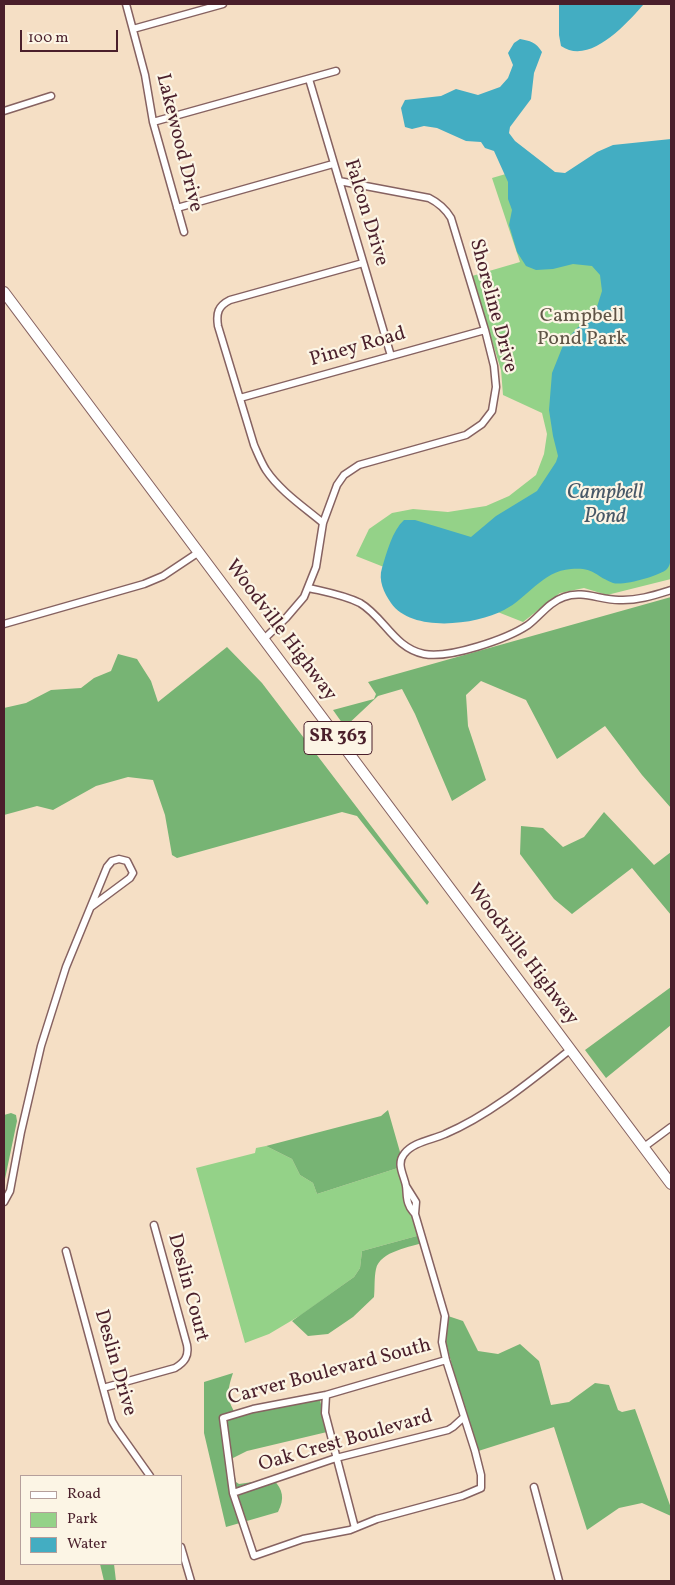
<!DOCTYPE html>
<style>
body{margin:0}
#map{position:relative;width:675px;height:1585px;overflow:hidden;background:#f5dfc5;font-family:Vollkorn,serif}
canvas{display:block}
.frame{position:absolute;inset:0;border:5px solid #4a1f2b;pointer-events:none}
.legend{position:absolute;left:20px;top:1475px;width:162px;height:90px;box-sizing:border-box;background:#fcf5e5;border:1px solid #b59f9b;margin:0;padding:6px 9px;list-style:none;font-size:15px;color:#4a1f2b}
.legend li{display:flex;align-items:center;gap:10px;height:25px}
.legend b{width:25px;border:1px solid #b59f9b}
.scale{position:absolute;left:20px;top:30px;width:98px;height:22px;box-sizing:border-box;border:2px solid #4a1f2b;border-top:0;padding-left:6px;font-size:15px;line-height:18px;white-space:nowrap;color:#4a1f2b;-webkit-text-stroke:4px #fcf5e5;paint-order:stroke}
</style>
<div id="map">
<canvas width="675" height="1585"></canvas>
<div class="frame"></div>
<ul class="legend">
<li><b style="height:6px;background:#fff"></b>Road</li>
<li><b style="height:14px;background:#94d288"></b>Park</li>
<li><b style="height:14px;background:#43adc2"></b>Water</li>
</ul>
<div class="scale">100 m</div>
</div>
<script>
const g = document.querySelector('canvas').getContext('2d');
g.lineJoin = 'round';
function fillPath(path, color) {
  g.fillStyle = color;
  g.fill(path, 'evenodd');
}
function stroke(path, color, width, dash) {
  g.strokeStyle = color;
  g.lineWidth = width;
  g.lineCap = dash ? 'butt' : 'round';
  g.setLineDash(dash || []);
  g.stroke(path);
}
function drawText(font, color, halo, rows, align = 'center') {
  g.font = font + ' Vollkorn,serif';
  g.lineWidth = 4.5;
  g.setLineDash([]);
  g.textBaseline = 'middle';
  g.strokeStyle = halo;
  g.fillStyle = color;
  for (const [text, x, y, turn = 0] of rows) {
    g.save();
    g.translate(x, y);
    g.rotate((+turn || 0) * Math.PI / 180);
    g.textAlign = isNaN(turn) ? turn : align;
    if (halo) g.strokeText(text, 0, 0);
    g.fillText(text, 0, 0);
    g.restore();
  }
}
const green = new Path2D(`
 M523,169L671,197V579L607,595L584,588L560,593L523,622L356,556L369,529L392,513L413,509L448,512L486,506L509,496L536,475L544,454L547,434L542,413L503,395L501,370L472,276L520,262L492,178Z
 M266,1146L292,1159L300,1175L313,1183L317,1194L404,1166L424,1234L362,1251L360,1268L354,1277L301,1315L269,1334L245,1343L196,1168L255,1153L256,1148Z`);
const forest = new Path2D(`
 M671,597V808L642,775L605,726L557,759L526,700L481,681L466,695L468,726L486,780L452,801L415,714L402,689L378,696L345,727L333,710L374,699L376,694L368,682Z
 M227,647L262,683L429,902L427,905L357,816L342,812L177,858L172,855L165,815L153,780L128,777L96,786L53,810L37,806L4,815V708L26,703L51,690L81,688L94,678L111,671L118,654L137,659L151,681L158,702Z
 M604,812L654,865L671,852V915L632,868L572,914L554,899L520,854L521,826L543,828L563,847L584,837Z
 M671,987V1025L606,1078L585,1050Z
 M388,1110L404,1166L317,1194L313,1183L300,1175L292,1159L266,1146L381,1116Z
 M11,1113L16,1115L17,1121L5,1179L4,1180V1115Z
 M424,1234L426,1242C411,1247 380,1251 376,1269C374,1278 375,1288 374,1297L353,1317L328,1334L308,1336L292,1321L354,1277L360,1268L362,1251Z
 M448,1316L463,1321L478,1351L498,1354L520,1344L539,1361L551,1405L569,1402L595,1383L609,1385L618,1410L622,1412L635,1409L671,1508V1516L642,1503L619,1508L587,1530L554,1427L472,1453L467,1423L443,1331Z
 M233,1373C227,1391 226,1399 237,1416L262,1411L319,1395L327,1432L247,1451L231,1459L236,1482L239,1484L273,1479C283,1490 285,1498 278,1512L226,1527L204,1433V1382Z
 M100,1564H114L116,1581H104Z`);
const water = new Path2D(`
 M559,4H644C627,23 590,66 561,46L559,35Z
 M520,39C530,41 536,42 542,52L534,73L531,99L510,127L509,133L515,141L555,172L565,173L597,152L613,145L671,139V558C670,562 670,566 667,569C660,576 623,586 613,583C595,576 594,567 571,569C542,571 528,598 504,610C476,625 412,633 391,603C384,593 378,580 382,568C387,552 392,531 404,520H415L471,537L496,516L537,491L556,462L558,456L553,436L549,410L552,373L564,343L577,328L589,319L596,310L602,291L600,275L592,266L573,264L553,269L536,270L526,266L517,252L509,225L512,210L508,199V182L494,151L485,148L481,142L466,141L437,128L424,126L412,129L405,127L401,108L405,100L441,96L456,89L478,95L500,87L508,78L513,65L508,53L514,43Z`);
const minor = new Path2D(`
 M126,4L145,75L153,122L184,232
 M133,29L223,4
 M309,79L391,356
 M4,111L51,96
 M153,122L336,71
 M177,208L333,164
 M240,398L485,330
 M323,523C304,507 280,491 266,470C261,462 258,454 254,445L218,326C216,313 218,306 230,300L363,263
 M309,588C326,592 344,595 360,603C384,617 394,648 424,654C449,659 507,639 528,625C540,616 549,602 564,597C582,590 600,600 619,600C637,601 655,595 671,590
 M4,624L144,584L163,576L199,552
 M264,639L286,618L304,597L316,567L323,523L337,485L344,475L359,465L466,435L482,424L492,411L496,387L494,366L485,330L451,218C445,208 439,203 429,198L339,181
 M644,1147L671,1127
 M406,1186L416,1202L415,1214L445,1316L442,1342L446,1360L475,1451L481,1475V1488L462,1496L377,1519L350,1530L303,1539L254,1556L233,1493L223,1418L253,1409L326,1395L446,1360
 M4,1202L10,1191L21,1132L41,1046L66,967L107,867L112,861L119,859L127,861L133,873L130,878L91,907
 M415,1214C413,1211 410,1209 409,1205C406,1199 407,1192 406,1186C404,1175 396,1164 404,1154C413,1142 432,1140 445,1134C490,1115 533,1079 571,1049
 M66,1251L112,1421L116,1428L150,1476
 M103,1388L175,1368C185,1362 189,1356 187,1345L154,1225
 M326,1395L325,1413L355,1528
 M534,1487L559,1581
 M233,1493L336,1458L448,1430L453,1427L464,1417
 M181,1547L191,1581`);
const primary = new Path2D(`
 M4,292L671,1184`);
const shields = [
 [338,738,68]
];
const shieldNames = [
 ["SR 363",338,738]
];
const streetNames = [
 ["Lakewood Drive",178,143,76],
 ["Falcon Drive",365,213,73],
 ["Shoreline Drive",492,306,75],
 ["Piney Road",358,348,-16],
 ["Woodville Highway",280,631,53],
 ["Woodville Highway",522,955,53],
 ["Deslin Court",187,1288,75],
 ["Deslin Drive",114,1363,74],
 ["Carver Boulevard South",330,1373,-15],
 ["Oak Crest Boulevard",346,1442,-16]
];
const parkNames = [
 ["Campbell",582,317],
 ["Pond Park",582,340]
];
const waterNames = [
 ["Campbell",605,494],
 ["Pond",605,518]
];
fillPath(green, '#94d288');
fillPath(forest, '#77b474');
fillPath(water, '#43adc2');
stroke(minor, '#866261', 9);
stroke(primary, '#866261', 12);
stroke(minor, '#fff', 6);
stroke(primary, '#fff', 10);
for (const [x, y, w] of shields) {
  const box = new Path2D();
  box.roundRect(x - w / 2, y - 16.5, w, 33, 4);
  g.fillStyle = '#fcf5e5';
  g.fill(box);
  stroke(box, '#4a1f2b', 1);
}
drawText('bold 19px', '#4a1f2b', null, shieldNames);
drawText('20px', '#4a1f2b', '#fcf5e5', streetNames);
drawText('20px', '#605547', '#fcf5e5', parkNames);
drawText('italic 21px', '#475867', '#fcf5e5', waterNames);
</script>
